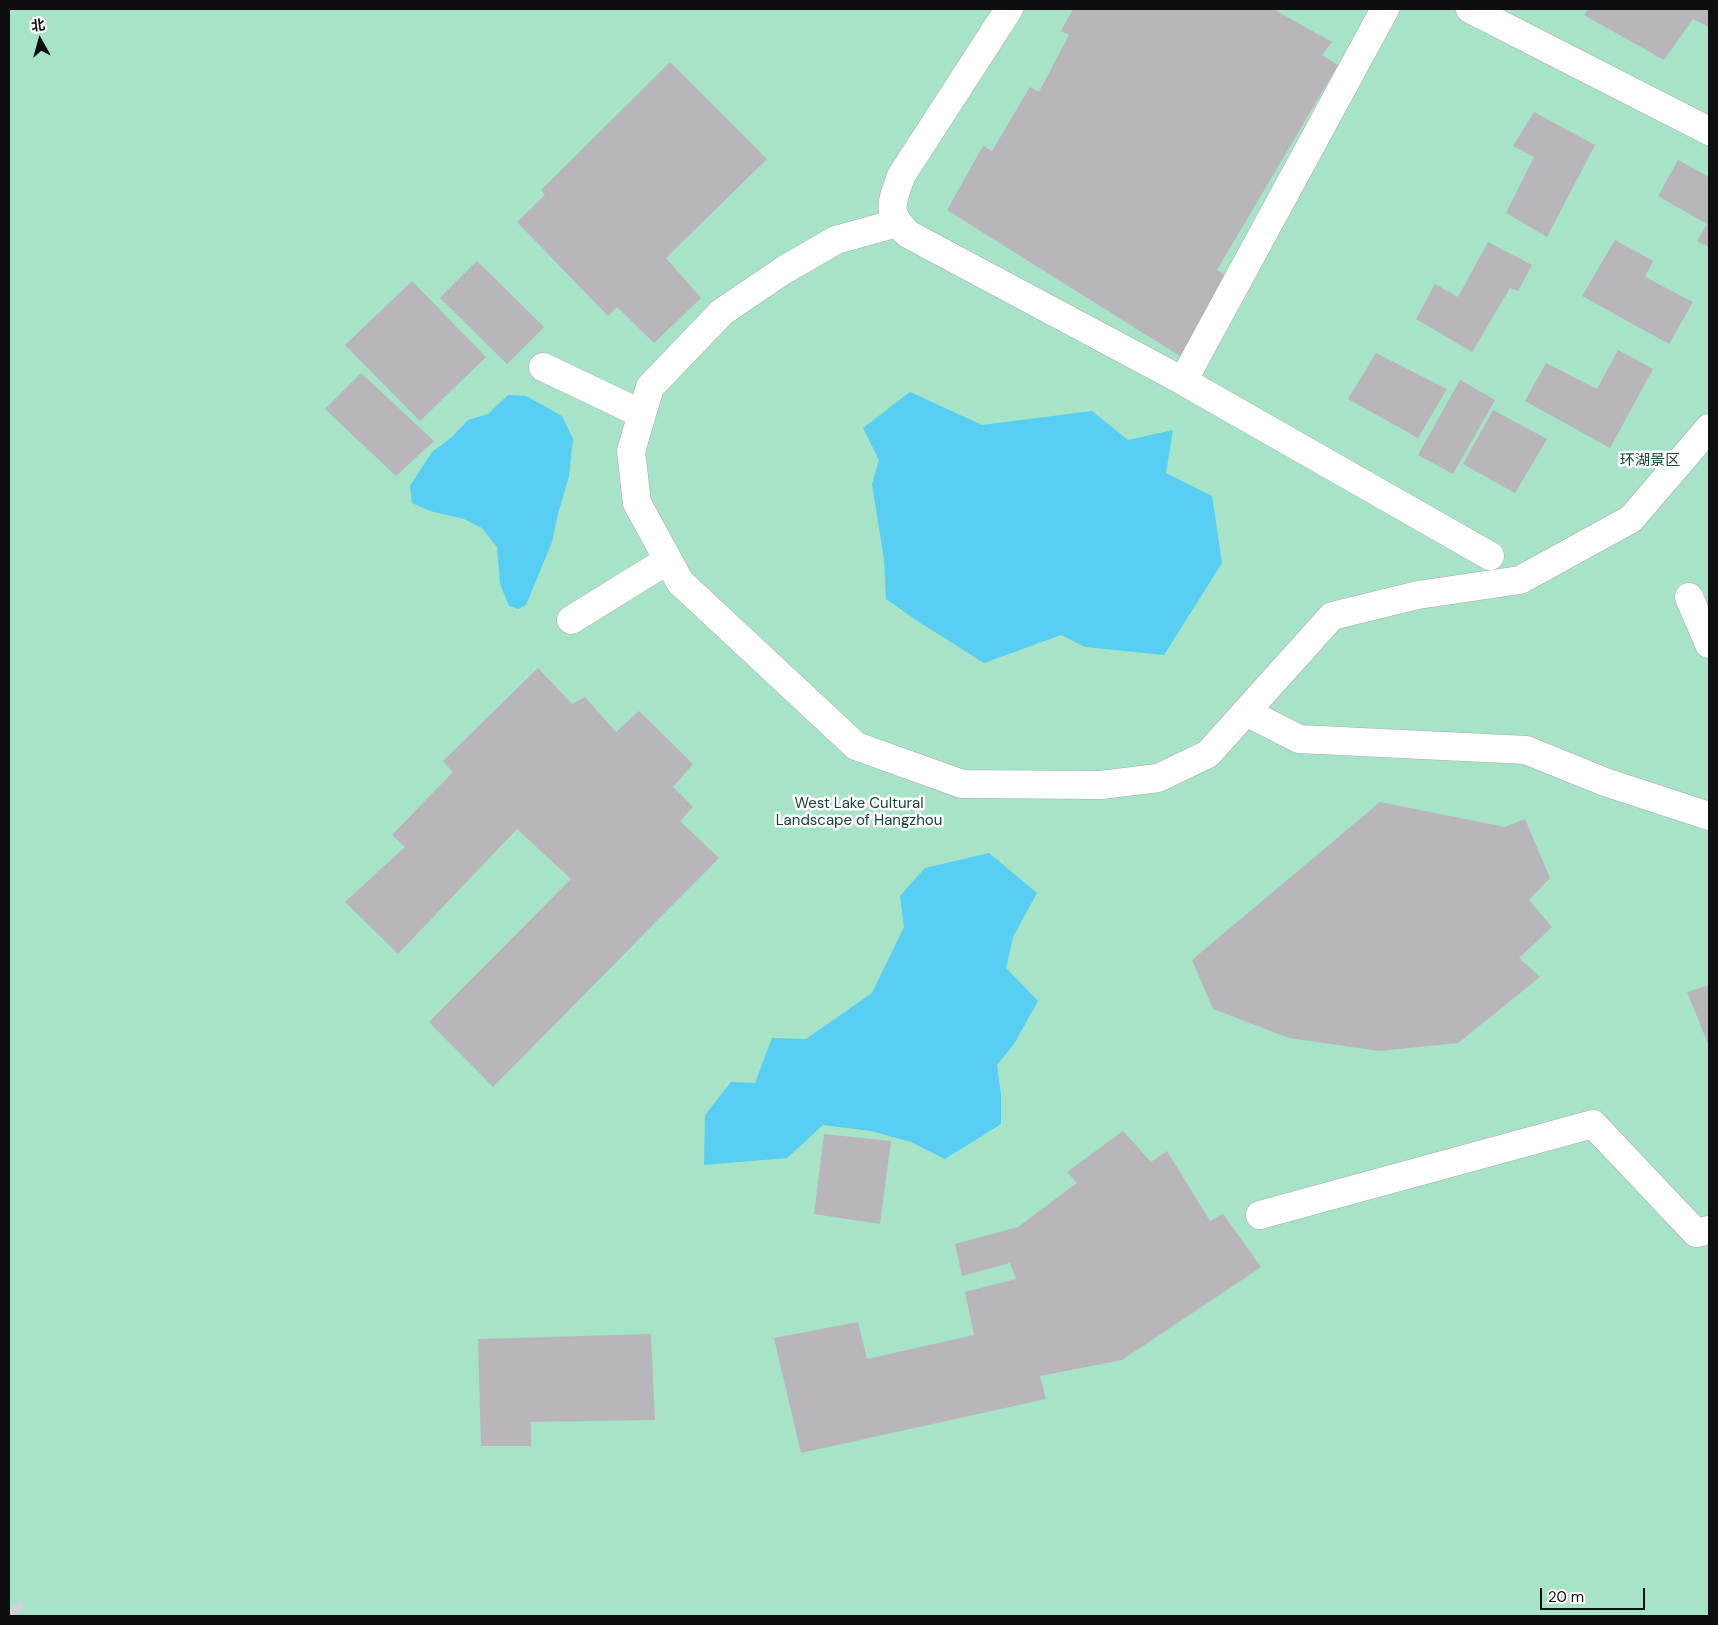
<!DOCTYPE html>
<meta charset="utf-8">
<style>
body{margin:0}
#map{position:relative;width:1718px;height:1625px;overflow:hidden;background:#f4f5fb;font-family:"DM Sans","Noto Sans SC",sans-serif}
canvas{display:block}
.frame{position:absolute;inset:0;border:10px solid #0e0e10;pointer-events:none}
.north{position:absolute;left:15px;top:15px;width:50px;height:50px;-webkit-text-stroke:4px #fff;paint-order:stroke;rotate:353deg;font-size:14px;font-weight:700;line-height:20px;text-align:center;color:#0e0e10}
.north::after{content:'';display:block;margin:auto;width:18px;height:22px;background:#0e0e10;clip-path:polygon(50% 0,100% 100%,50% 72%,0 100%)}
.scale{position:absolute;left:1540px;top:1588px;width:105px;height:22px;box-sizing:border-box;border:2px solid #0e0e10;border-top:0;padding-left:6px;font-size:15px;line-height:18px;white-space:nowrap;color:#0e0e10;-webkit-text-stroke:4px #fff;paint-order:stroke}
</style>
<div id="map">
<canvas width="1718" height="1625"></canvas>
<div class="frame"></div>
<div class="north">北</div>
<div class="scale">20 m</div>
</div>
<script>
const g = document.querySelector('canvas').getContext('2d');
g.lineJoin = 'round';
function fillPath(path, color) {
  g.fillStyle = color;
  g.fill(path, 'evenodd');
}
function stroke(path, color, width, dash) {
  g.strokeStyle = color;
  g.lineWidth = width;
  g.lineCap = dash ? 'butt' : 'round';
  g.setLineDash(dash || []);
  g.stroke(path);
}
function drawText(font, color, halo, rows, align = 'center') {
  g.font = font + ' "DM Sans","Noto Sans SC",sans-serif';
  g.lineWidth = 5;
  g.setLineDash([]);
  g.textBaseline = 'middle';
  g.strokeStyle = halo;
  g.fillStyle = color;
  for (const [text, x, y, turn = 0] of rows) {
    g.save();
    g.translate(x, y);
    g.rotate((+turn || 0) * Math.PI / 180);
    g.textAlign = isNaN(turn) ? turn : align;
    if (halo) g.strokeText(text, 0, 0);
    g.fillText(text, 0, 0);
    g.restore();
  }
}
const green = new Path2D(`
 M9,9H1709V1616H9Z`);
const water = new Path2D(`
 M910,392L982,425L1092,411L1128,440L1173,430L1166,473L1212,496L1222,563L1164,655L1085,647L1061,635L984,663L919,622L886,599L884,559L872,484L879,460L863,428Z
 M508,395L526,396L562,416L573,439L569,476L558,514L552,542L526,605L518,609L509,606L500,584L497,547L482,528L464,519L430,511L412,503L410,486L432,452L452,437L468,420L488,414Z
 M989,853L1037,893L1013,937L1006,968L1038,1001L1014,1044L997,1065L1001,1095V1124L945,1159L911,1142L871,1131L823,1125L787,1158L704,1165L705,1115L731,1082L755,1083L772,1038L806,1039L872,993L904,927L900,896L925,868Z`);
const building = new Path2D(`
 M1073,9H1273L1332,42L1322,55L1338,65L1217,270L1234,281L1183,358L947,210L983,146L992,151L1030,87L1039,92L1069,35L1061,31Z
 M1588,9H1709V27L1693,19L1664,60L1584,15Z
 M670,62L767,159L666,258L701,298L654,343L617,307L608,316L517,222L545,195L541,190Z
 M1534,112L1595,145L1547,237L1506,213L1534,157L1513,146Z
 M1678,160L1709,177V247L1697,241L1707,224L1658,196Z
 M1615,240L1653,261L1645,277L1693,302L1669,344L1582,296Z
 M1488,242L1532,265L1518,291L1510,288L1472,352L1416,319L1435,284L1458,297Z
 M477,261L544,327L507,364L440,298Z
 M412,281L486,357L420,421L345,345Z
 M1618,350L1653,369L1610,448L1525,401L1546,363L1597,389Z
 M1376,353L1447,389L1418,438L1348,399Z
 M361,373L434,441L396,476L325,409Z
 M1460,380L1495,400L1453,474L1418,455Z
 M1493,410L1547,439L1515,493L1463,464Z
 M538,668L572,704L585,697L616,732L639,711L693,764L673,787L693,807L680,821L719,858L493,1087L429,1022L571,879L517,829L398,954L345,902L405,847L392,835L453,772L443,761Z
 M1380,802L1505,827L1525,819L1550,878L1529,900L1552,927L1519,958L1540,977L1458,1043L1379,1051L1289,1038L1213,1009L1192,960Z
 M1709,985V1046L1687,992Z
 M1123,1131L1151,1162L1167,1151L1210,1221L1223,1214L1261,1267L1122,1360L1040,1376L1046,1399L801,1453L774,1338L858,1322L867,1359L974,1335L965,1292L1016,1279L1010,1263L962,1276L955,1244L1018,1227L1077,1183L1067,1172Z
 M824,1134L891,1141L880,1224L814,1214Z
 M651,1334L655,1420L531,1422V1446H481L478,1339Z`);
const majorTunnel = new Path2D(`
 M9,1609L14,1616`);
const minor = new Path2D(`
 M1009,9L901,176C892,203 885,212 908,234L1183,381L1490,556
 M1470,9L1709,131
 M897,223L836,240L784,270L722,312L650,387L631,451L637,503L680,582L856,746L962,784L1101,785L1158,778L1208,754L1332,616L1418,595L1520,580L1631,519L1709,428
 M543,367L642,414
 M1183,381L1385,9
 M1689,597L1709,644
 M571,620L668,560
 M1246,712L1299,739L1526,750L1605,782L1709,816
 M1260,1215L1593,1124L1696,1233L1709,1230`);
const parkNames = [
 ["环湖景区",1650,461],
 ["West Lake Cultural",859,804],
 ["Landscape of Hangzhou",859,821]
];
fillPath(green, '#a7e3c7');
fillPath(water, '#57cef2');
fillPath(building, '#b8b6ba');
stroke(majorTunnel, '#d2d2d8', 28, [28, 14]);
stroke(minor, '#aaabb0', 29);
stroke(minor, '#fff', 28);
drawText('15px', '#174433', '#fff', parkNames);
</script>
